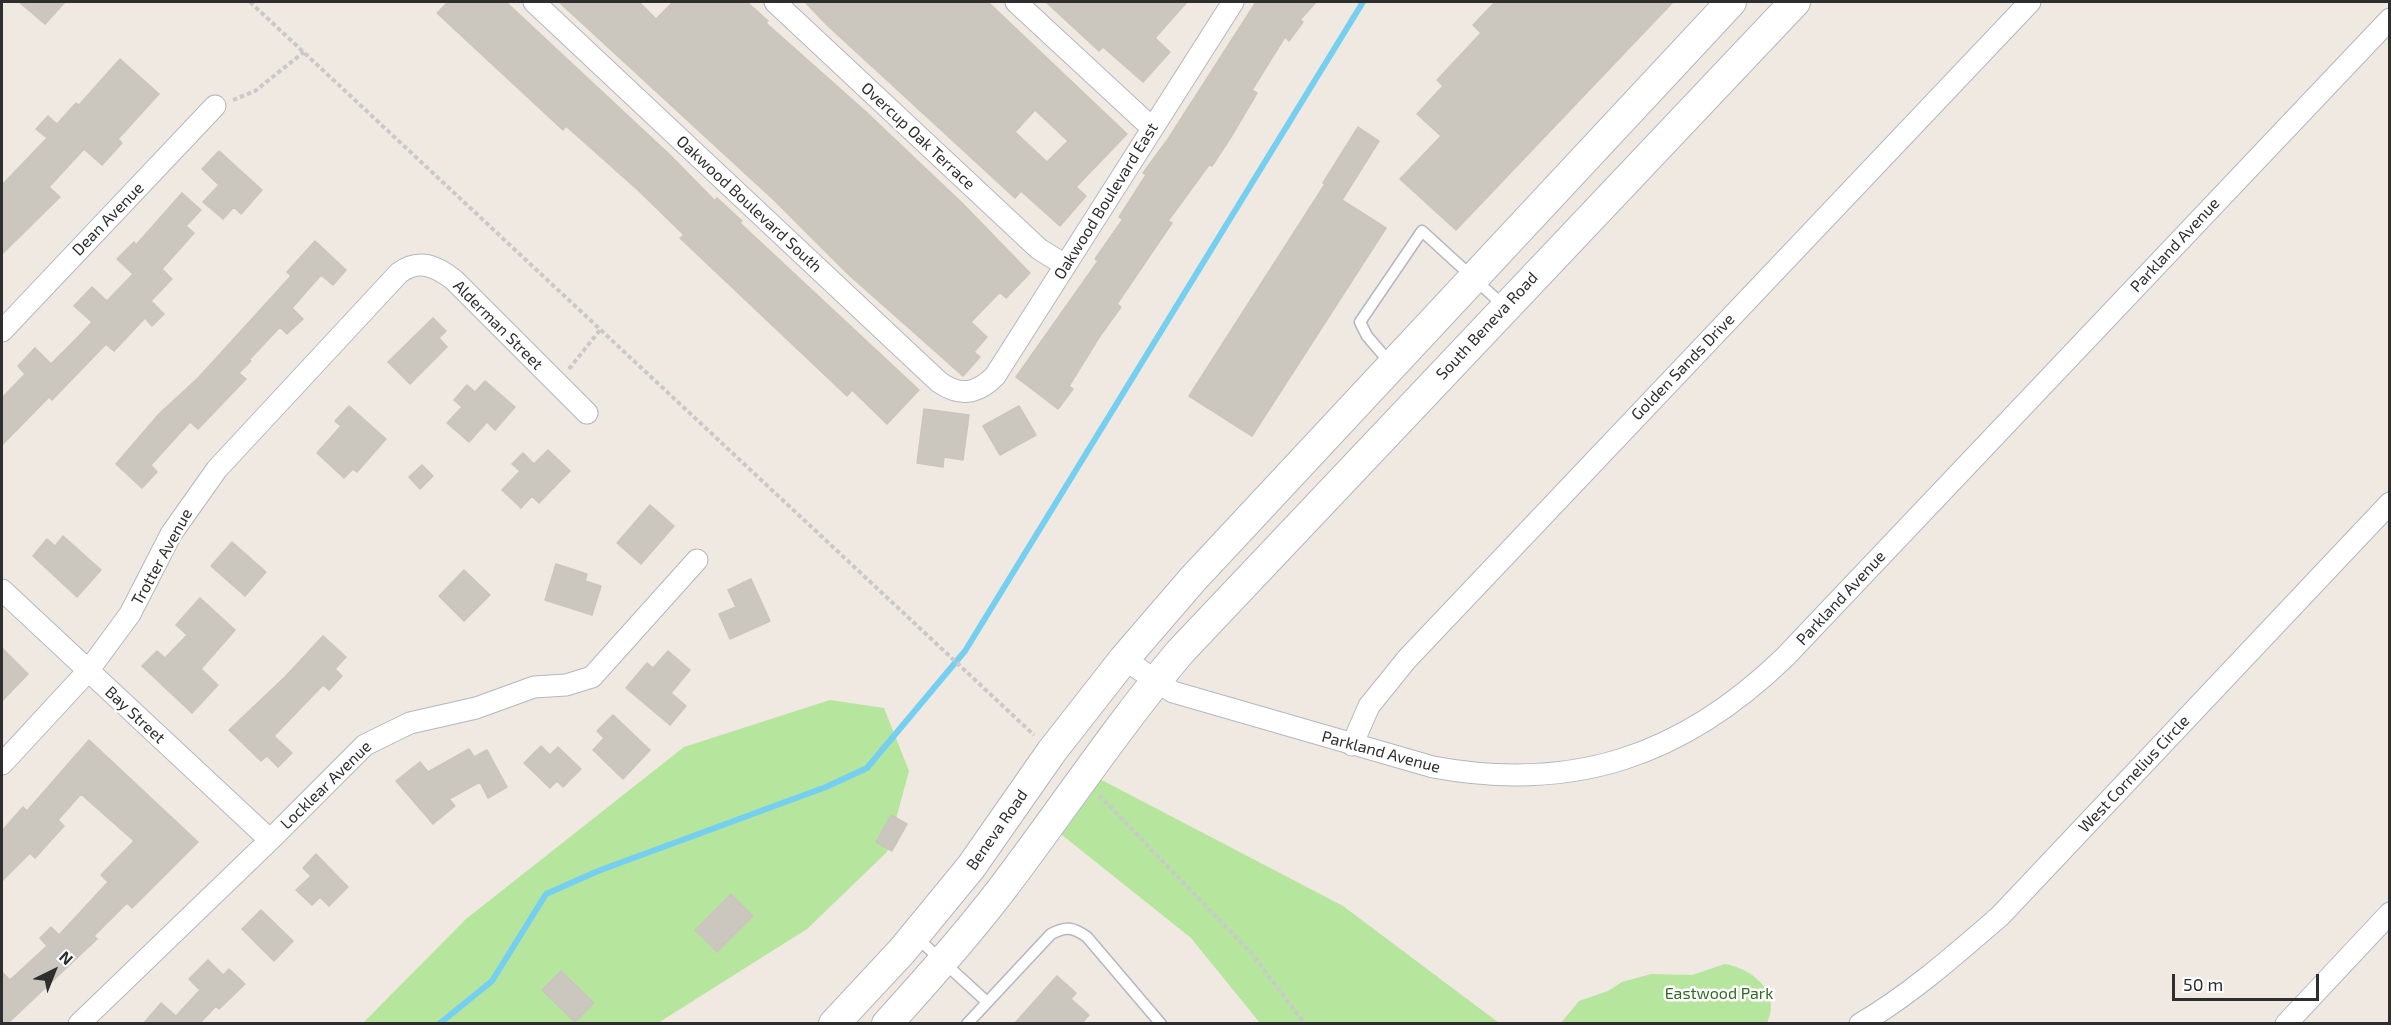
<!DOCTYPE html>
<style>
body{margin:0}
#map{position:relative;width:2391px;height:1025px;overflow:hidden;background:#efe9e1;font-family:"Exo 2",sans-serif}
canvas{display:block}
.frame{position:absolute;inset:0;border:3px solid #2e2e2e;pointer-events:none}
.north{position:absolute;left:24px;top:941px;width:60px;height:60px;-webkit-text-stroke:4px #fff;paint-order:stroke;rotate:43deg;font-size:16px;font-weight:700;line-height:24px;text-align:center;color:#2e2e2e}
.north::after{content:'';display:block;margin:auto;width:21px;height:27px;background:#2e2e2e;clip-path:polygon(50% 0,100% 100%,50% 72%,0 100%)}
.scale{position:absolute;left:2172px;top:974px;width:147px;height:27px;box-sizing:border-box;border:3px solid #2e2e2e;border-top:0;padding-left:8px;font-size:18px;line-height:21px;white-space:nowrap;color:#2e2e2e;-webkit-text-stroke:4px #fff;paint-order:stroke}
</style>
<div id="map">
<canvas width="2391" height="1025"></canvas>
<div class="frame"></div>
<div class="north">N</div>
<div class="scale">50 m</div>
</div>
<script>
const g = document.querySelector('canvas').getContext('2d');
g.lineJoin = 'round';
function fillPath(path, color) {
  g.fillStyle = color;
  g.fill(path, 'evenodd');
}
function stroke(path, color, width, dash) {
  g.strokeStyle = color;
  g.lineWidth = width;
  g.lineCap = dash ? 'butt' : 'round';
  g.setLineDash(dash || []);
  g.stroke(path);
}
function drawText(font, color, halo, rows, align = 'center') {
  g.font = font + ' "Exo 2",sans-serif';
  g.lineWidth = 5;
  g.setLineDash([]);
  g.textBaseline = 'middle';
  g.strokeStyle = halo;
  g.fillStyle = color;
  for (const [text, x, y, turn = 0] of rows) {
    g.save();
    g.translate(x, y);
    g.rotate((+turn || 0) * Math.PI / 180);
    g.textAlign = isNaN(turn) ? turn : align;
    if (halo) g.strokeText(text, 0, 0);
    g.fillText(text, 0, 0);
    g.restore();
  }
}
const green = new Path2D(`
 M830,700L884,708L909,771L887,852L807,929L658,1023L362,1024L466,919L684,747Z
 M1098,778L1343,906L1499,1023H1260L1191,938L1057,831Z
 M1725,964C1753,969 1782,993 1767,1023H1561L1579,1001L1608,991L1622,982L1651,974L1692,975Z`);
const stream = new Path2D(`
 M439,1024L492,981L546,894L598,871L826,787L867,768L965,651L1363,2`);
const building = new Path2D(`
 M19,2H65L45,24Z
 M448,2H506L671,156L715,201L717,198L742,221L740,223L919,390L887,424L852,390L847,396L680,238L684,235L639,191L566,126L563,130L437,13Z
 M559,2H639L656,19L673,2H747L768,21L766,23L865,111L962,203L1030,273L1006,298L1000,292L971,322L987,337L974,352L980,357L963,376L848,274L774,200Z
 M805,2H988L1127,134L1076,187L1086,196L1060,226L1021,191L1015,198L827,25ZM1035,110L1068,141L1047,162L1015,132Z
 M1046,2H1187L1155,38L1170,52L1143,82L1103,47L1099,51Z
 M1256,2H1316L1300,20L1303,22L1289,41L1285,37L1252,90L1257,93L1231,137L1212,166L1209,165L1168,221L1172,223L1117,304L1121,307L1100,336L1069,386L1073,389L1058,409L1016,377L1098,261L1095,259L1123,219L1119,217L1146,175L1143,173L1168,139Z
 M1495,2H1673L1456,230L1400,179L1441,136L1417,114L1443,86L1437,80L1481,33L1473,25Z
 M120,59L159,94L118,139L122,143L102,165L84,149L49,187L60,197L2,254V185L47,138L36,129L48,116L57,124L76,103L79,105Z
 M1358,127L1379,141L1342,200L1386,228L1252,436L1189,396L1325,184L1323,183Z
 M219,151L262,190L241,214L234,207L223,219L203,202L219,185L202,169Z
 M182,193L201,210L186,226L194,233L162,269L172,279L151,301L164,314L152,326L145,318L114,351L106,344L52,400L49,397L2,445V398L25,374L18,366L35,348L51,364L76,339L92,322L74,306L92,287L107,301L133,274L117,259L134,242L136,245Z
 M315,241L346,270L333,285L321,275L292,308L303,319L287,334L280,327L249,360L251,361L239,373L246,379L198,429L190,422L151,465L157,472L142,488L116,464L159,414L198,378L291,276L287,272Z
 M433,318L446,331L439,338L447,347L410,384L388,362Z
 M485,381L515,407L495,430L487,422L469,442L447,423L462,407L454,400L467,385L475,392Z
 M349,406L386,439L357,472L353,469L344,478L317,453L341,426L335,421Z
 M1019,406L1036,435L1000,455L983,426Z
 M924,409L969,415L963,460L944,457L943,467L917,463Z
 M548,450L570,471L539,503L532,496L521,508L502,490L520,471L512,464L523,453L534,464Z
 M422,465L433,476L420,489L409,477Z
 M650,505L674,526L641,564L617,543Z
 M63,536L101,570L77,597L33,556L47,539L55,546Z
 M232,542L266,572L245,596L211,566Z
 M556,564L587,574L585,581L601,586L592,615L545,600Z
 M464,570L490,595L464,621L439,596Z
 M751,579L770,621L730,639L719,614L736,607L728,590Z
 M200,598L235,630L201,669L218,685L192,713L142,666L157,651L165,658L187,635L176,625Z
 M323,636L346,657L335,669L342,676L329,690L323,685L274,736L292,753L278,767L267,756L261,761L229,730L285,677Z
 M2,648L28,674L2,701Z
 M668,651L690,670L671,693L686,706L670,725L626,688L647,663L653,668Z
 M613,715L650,750L623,779L593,750L604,738L597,731Z
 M89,740L198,842L132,908L127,903L94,936L97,939L8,1023H2V972L10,980L47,946L40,938L51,927L59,935L108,882L101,875L134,841L81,794L58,820L64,826L35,858L30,853L2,881V831L23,807L27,811Z
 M541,746L550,755L558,747L581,769L563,787L557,781L550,788L524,763Z
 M469,749L474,757L487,750L507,787L488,798L480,782L449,799L455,806L433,824L396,781L420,762L428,772Z
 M891,815L907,824L892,851L876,842Z
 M316,854L348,887L329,906L320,897L312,905L296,890L311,876L303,868Z
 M731,894L753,916L717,952L695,930Z
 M261,910L293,941L274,961L242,929Z
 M208,960L223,975L229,969L245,984L219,1009L216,1006L200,1023H144L161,1003L176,1016L200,990L189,979Z
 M561,971L594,1003L575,1022L542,990Z
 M1057,976L1076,993L1071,999L1089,1015L1082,1023H1015Z`);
const path = new Path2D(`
 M250,2L1034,735
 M233,100L255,91L304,52
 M569,369L600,330
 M1099,795L1252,954L1305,1024`);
const lane = new Path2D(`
 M1392,365L1367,336L1360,322L1422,231L1504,306
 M915,936L987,1002
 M967,1024L1051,934C1066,926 1073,927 1087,937L1161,1024`);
const street = new Path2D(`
 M534,2L939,382C960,397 977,394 995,376L1233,2
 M775,2L1039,249L1065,265
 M1016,2L1152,128
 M2,331L215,106
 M2,590L270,840
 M1124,659L1173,692L1433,767C1573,793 1683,756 1785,657L2390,19
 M1352,745L1369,706L1407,659L2030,2
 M2,764L88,671L130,614L171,534L217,469L399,273C419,258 436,266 454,280L587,413
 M79,1024L270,840L365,745L410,723L476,708L534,687L566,685L592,677L697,560
 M1860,1024C1911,994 1955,955 2000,916L2390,503
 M2286,1024L2390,913`);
const secondary = new Path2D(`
 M834,1024L902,951L971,867L1052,751L1124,659L1193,579L1731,2
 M887,1024C927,980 966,936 1002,889C1062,810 1116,728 1180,652L1795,2`);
const streetNames = [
 ["Overcup Oak Terrace",918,136,43],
 ["Oakwood Boulevard East",1106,201,-58],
 ["Oakwood Boulevard South",749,204,43],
 ["Dean Avenue",108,219,-46],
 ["Parkland Avenue",2175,245,-47],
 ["Alderman Street",498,325,45],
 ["South Beneva Road",1487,326,-47],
 ["Golden Sands Drive",1683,367,-46],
 ["Trotter Avenue",162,557,-61],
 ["Parkland Avenue",1841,598,-47],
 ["Bay Street",135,715,43],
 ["Parkland Avenue",1381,752,15],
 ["West Cornelius Circle",2134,774,-47],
 ["Locklear Avenue",326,785,-44],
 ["Beneva Road",997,830,-55]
];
const parkNames = [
 ["Eastwood Park",1719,994]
];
fillPath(green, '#b6e59e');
stroke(stream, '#75cff0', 6);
fillPath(building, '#cbc7bf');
stroke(building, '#cbc5ba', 1.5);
stroke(lane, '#b4b7c1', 13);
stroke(street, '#b4b7c1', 23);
stroke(secondary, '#b4b7c1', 32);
stroke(path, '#c9c9c9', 4, [4.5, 3]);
stroke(lane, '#fff', 10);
stroke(street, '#fff', 21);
stroke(secondary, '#fff', 30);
drawText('16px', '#2e2e2e', '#fff', streetNames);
drawText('16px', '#2c6e1b', '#fff', parkNames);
</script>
